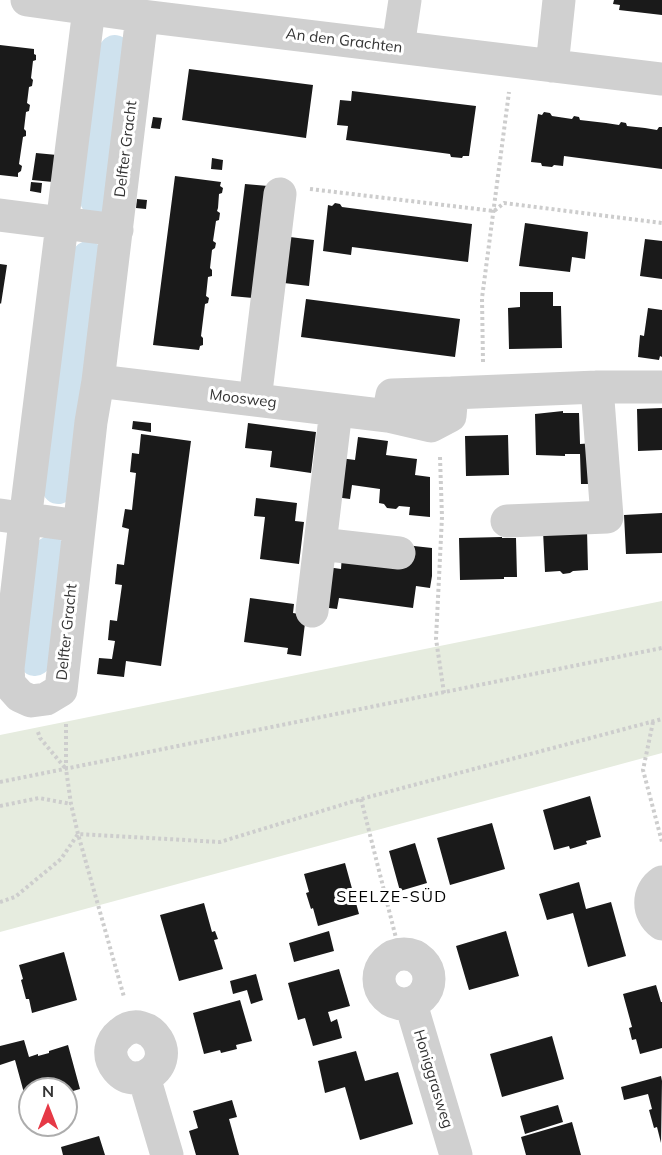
<!DOCTYPE html>
<meta charset="utf-8">
<style>
body{margin:0}
#map{position:relative;width:662px;height:1155px;overflow:hidden;background:#fff;font-family:Mulish,sans-serif}
canvas{display:block}
.north{position:absolute;left:18px;top:1077px;width:60px;height:60px;box-sizing:border-box;background:#fff;border:2px solid #adadad;border-radius:50%;rotate:0deg;font-size:16px;font-weight:700;line-height:24px;text-align:center;color:#333}
.north::after{content:'';display:block;margin:auto;width:21px;height:27px;background:#e63946;clip-path:polygon(50% 0,100% 100%,50% 72%,0 100%)}
</style>
<div id="map">
<canvas width="662" height="1155"></canvas>
<div class="north">N</div>
</div>
<script>
const g = document.querySelector('canvas').getContext('2d');
g.lineJoin = 'round';
function fillPath(path, color) {
  g.fillStyle = color;
  g.fill(path, 'evenodd');
}
function stroke(path, color, width, dash) {
  g.strokeStyle = color;
  g.lineWidth = width;
  g.lineCap = dash ? 'butt' : 'round';
  g.setLineDash(dash || []);
  g.stroke(path);
}
function drawText(font, color, halo, rows, align = 'center') {
  g.font = font + ' Mulish,sans-serif';
  g.lineWidth = 6;
  g.setLineDash([]);
  g.textBaseline = 'middle';
  g.strokeStyle = halo;
  g.fillStyle = color;
  for (const [text, x, y, turn = 0] of rows) {
    g.save();
    g.translate(x, y);
    g.rotate((+turn || 0) * Math.PI / 180);
    g.textAlign = isNaN(turn) ? turn : align;
    if (halo) g.strokeText(text, 0, 0);
    g.fillText(text, 0, 0);
    g.restore();
  }
}
const green = new Path2D(`
 M662,601V753L0,932V735Z`);
const canal = new Path2D(`
 M96,200L115,51
 M58,488L88,257
 M35,660L50,552`);
const building = new Path2D(`
 M614,0H662V15L619,10L620,5L613,4Z
 M0,45L34,49V54L36,55V60L33,61L31,78L33,80L32,86L29,87L27,103L30,105L29,111L26,112L24,129L26,131V136L23,137L19,164L22,166L21,171L18,173V177L0,175Z
 M189,69L313,85L306,138L182,120Z
 M352,91L476,106L469,156H463L462,158L451,157L450,154L346,140L348,126L337,125L340,100L351,101Z
 M544,112L550,113L552,116L572,119L574,116L579,117L580,120L606,123L619,125L621,122L626,123L627,126L645,128L657,130L659,127H662V169L564,156L563,166L554,165L552,167L542,166L541,163L531,162L538,114L542,115Z
 M153,117L162,118L160,129L151,128Z
 M36,153L57,155L53,182L32,180Z
 M212,158L223,160L222,170L211,169Z
 M175,176L221,182L220,186L223,188L222,193L219,194L218,208L217,211L220,213L219,220L216,221L213,241L216,243L215,248L212,250L210,268L212,270V276L208,277L206,296L209,298L208,303L205,304L201,336L203,338V345L200,346L199,350L153,345Z
 M31,182L42,183L41,193L30,191Z
 M245,184L268,186L253,298L231,296Z
 M137,199L147,200L146,209L136,208Z
 M335,203L340,204L342,207L472,224L468,262L352,247L351,255L323,251L328,205L332,206Z
 M525,223L588,232L585,259L572,257L570,272L519,266Z
 M290,237L314,240L309,286L284,283Z
 M645,239L662,241V279L640,276Z
 M0,264L7,265L1,304L0,303Z
 M520,292H553V306H561L562,348L509,349L508,308L520,307Z
 M306,299L460,319L455,357L301,337Z
 M648,308L662,310V357L660,356L659,360L638,357L640,335L644,336Z
 M662,408V450L638,451L637,409Z
 M563,411V413H579L580,444L595,443L596,484H581L580,454H565V456L536,455L535,414Z
 M133,421L151,423V432L132,429Z
 M248,423L316,432L311,473L270,467L272,451L245,448Z
 M141,434L191,441L161,666L126,661L124,677L97,674L99,658L112,659L115,641L108,640L110,620L117,621L122,585L115,584L117,564L124,565L129,529L122,527L125,509L132,510L136,473L130,472L132,453L139,454Z
 M508,435L509,475L466,476L465,436Z
 M358,437L388,441L386,455L417,459L415,475L430,477V517L409,515L410,507L399,506L396,509L387,508L384,504L379,503L380,489L352,485L350,499L335,497L340,458L355,460Z
 M256,498L297,503L295,521L304,522L299,564L260,559L265,517L254,516Z
 M662,513V553L626,554L624,515Z
 M587,530L588,570L573,571L570,573L563,574L560,571L545,572L543,531Z
 M502,537V538H516L517,577H504V579L460,580L459,538Z
 M405,545L432,548V576L430,588L416,586L413,608L339,598L337,609L321,607L327,567L341,569L342,555Z
 M250,598L294,604L293,613L306,615L301,656L287,654L288,648L244,642Z
 M590,796L601,837L586,841L587,844L570,849L569,846L554,850L543,810Z
 M492,823L505,869L450,885L437,838Z
 M415,843L427,883L400,891L389,851Z
 M345,863L359,914L318,926L313,908L311,909L306,893L309,892L304,874Z
 M579,882L586,909L611,902L626,956L588,967L573,913L547,920L539,894Z
 M204,903L212,932L215,931L218,939L214,940L223,969L179,981L160,915Z
 M329,931L334,951L294,962L289,943Z
 M506,931L519,976L469,990L456,946Z
 M64,952L77,1000L32,1013L29,999H26L21,980L23,979L19,965Z
 M339,969L350,1006L328,1012L331,1022L337,1019L342,1038L313,1046L305,1018L298,1020L288,983Z
 M256,974L263,1000L251,1004L247,990L233,994L230,981Z
 M656,985L661,1002H662V1048L640,1054L636,1039L632,1040L629,1028L632,1027L623,994Z
 M240,1000L252,1041L236,1045L237,1049L221,1053L220,1050L204,1054L193,1013Z
 M552,1036L564,1079L502,1097L490,1054Z
 M24,1040L29,1057L38,1054V1056L49,1053V1051L68,1045L80,1089L66,1093V1089H30V1103L27,1104L15,1060L0,1065V1046Z
 M356,1051L365,1081L398,1072L413,1124L360,1140L345,1087L325,1093L318,1061Z
 M661,1076L662,1081L661,1143L657,1127L654,1128L649,1110L652,1109L648,1094L624,1100L621,1087Z
 M232,1100L237,1117L229,1119L239,1155H196L189,1131L198,1128L193,1111Z
 M558,1105L563,1122L525,1134L520,1116Z
 M572,1122L581,1155H526L521,1137Z
 M99,1136L105,1155H63L61,1147Z`);
const path = new Path2D(`
 M310,189L494,211L504,203L662,223
 M483,362L482,298L509,92
 M440,457L442,517L436,639L444,693
 M653,722L643,770L662,842
 M66,724V769L71,804L78,834L124,997
 M38,732L40,738L66,769
 M0,782L662,648
 M361,799L400,954
 M0,806L39,798L71,804
 M0,902L15,897L61,859L78,834L220,842L361,799L662,719`);
const minor = new Path2D(`
 M27,0L142,16L662,79
 M89,9C60,228 33,448 8,668L9,684L20,696L31,701L46,699L61,690L91,422L98,381L142,16
 M398,47L405,0
 M552,66L559,0
 M0,215L117,230
 M98,381L388,416L431,426L450,416L452,393L392,395L388,416
 M452,393L597,387H662
 M255,400L280,194
 M0,515L79,526
 M507,521L607,517L597,387
 M320,544L399,553
 M312,611L336,410
 M662,882C647,892 647,913 662,924
 M379 979a25 25 0 1 1 50 0a25 25 0 1 1-50 0Z
 M411,1004L456,1155
 M144,1077C183,1059 148,1010 121,1033C116,1037 112,1043 111,1049C109,1063 121,1078 135,1078C138,1078 141,1077 144,1077L167,1155`);
const streetNames = [
 ["An den Grachten",344,41,7],
 ["Delfter Gracht",126,149,-83],
 ["Moosweg",243,399,7],
 ["Delfter Gracht",67,632,-84],
 ["Honiggrasweg",433,1079,73]
];
const neighbourhoodNames = [
 ["SEELZE-SÜD",392,897]
];
fillPath(green, '#e6ecdf');
stroke(canal, '#cfe2ee', 32);
fillPath(building, '#1a1a1a');
stroke(path, '#cdcdcd', 4, [3, 3]);
stroke(minor, '#d0d0d0', 33);
drawText('15px', '#333', '#fff', streetNames);
g.letterSpacing = '1.5px';
drawText('16px', '#000', '#fff', neighbourhoodNames);
g.letterSpacing = '0px';
</script>
